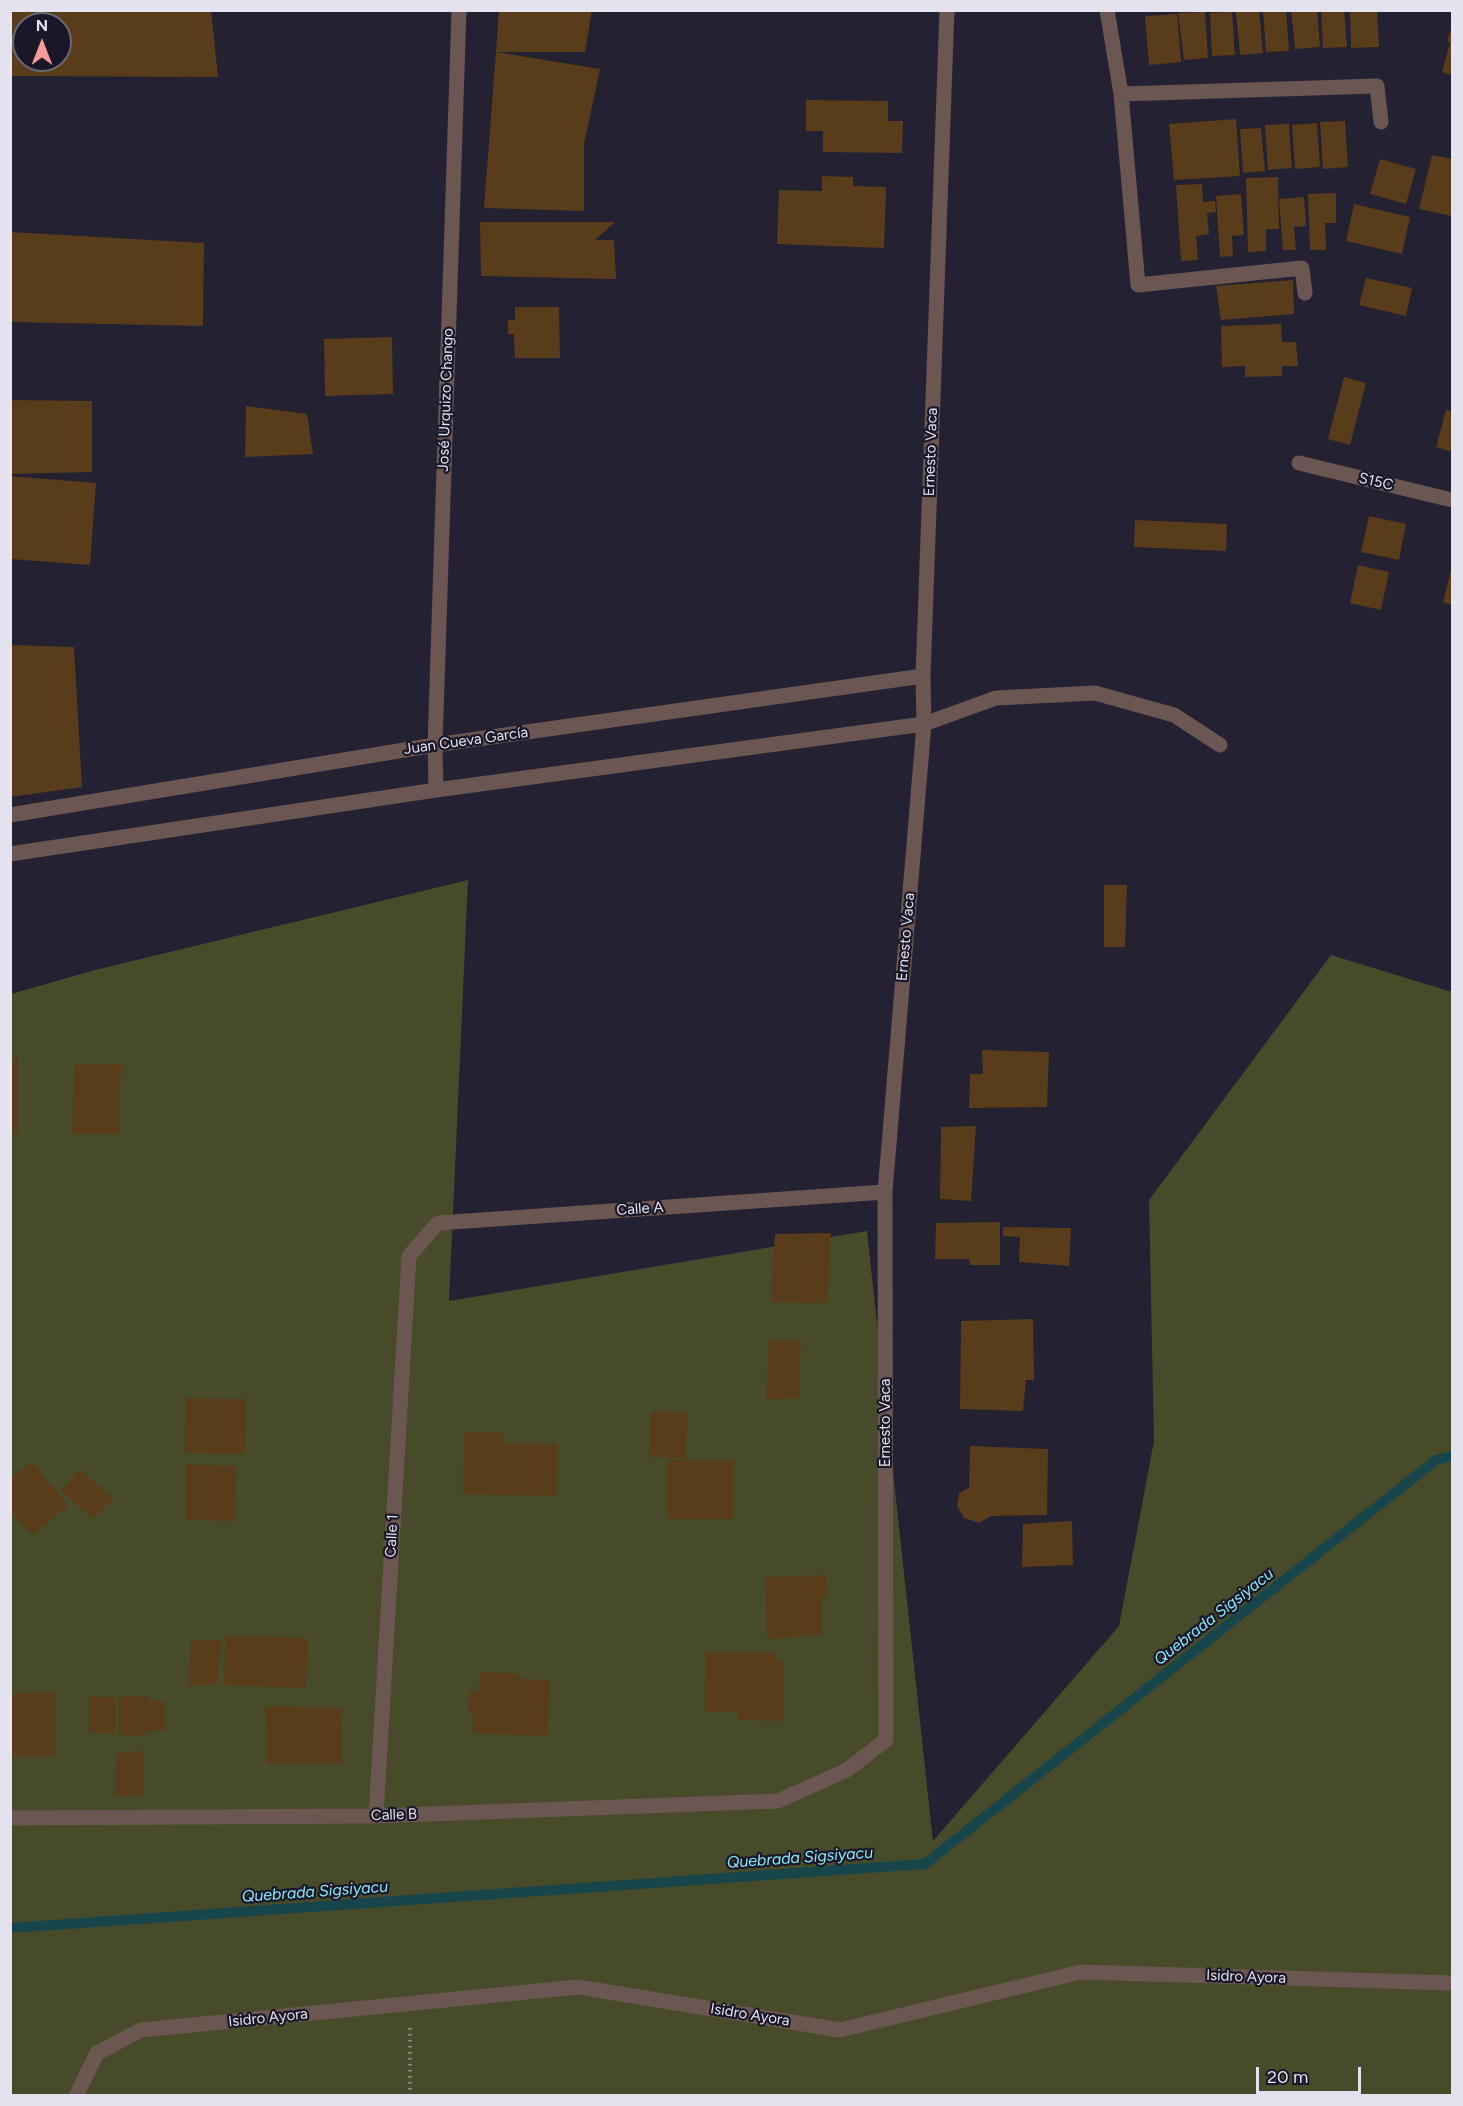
<!DOCTYPE html>
<meta charset="utf-8">
<style>
body{margin:0}
#map{position:relative;width:1463px;height:2106px;overflow:hidden;background:#232132;font-family:Figtree,sans-serif}
canvas{display:block}
.frame{position:absolute;inset:0;border:12px solid #e3e2ee;pointer-events:none}
.north{position:absolute;left:12px;top:12px;width:60px;height:60px;box-sizing:border-box;background:#1a1728;border:2px solid #6a6877;border-radius:50%;rotate:0deg;font-size:16px;font-weight:700;line-height:24px;text-align:center;color:#e3e2ee}
.north::after{content:'';display:block;margin:auto;width:21px;height:27px;background:#f59b9a;clip-path:polygon(50% 0,100% 100%,50% 72%,0 100%)}
.scale{position:absolute;left:1256px;top:2067px;width:105px;height:27px;box-sizing:border-box;border:3px solid #e3e2ee;border-top:0;padding-left:8px;font-size:18px;line-height:21px;white-space:nowrap;color:#e3e2ee;-webkit-text-stroke:4px #1a1728;paint-order:stroke}
</style>
<div id="map">
<canvas width="1463" height="2106"></canvas>
<div class="frame"></div>
<div class="north">N</div>
<div class="scale">20 m</div>
</div>
<script>
const g = document.querySelector('canvas').getContext('2d');
g.lineJoin = 'round';
function fillPath(path, color) {
  g.fillStyle = color;
  g.fill(path, 'evenodd');
}
function stroke(path, color, width, dash) {
  g.strokeStyle = color;
  g.lineWidth = width;
  g.lineCap = dash ? 'butt' : 'round';
  g.setLineDash(dash || []);
  g.stroke(path);
}
function drawText(font, color, halo, rows, align = 'center') {
  g.font = font + ' Figtree,sans-serif';
  g.lineWidth = 4.5;
  g.setLineDash([]);
  g.textBaseline = 'middle';
  g.strokeStyle = halo;
  g.fillStyle = color;
  for (const [text, x, y, turn = 0] of rows) {
    g.save();
    g.translate(x, y);
    g.rotate((+turn || 0) * Math.PI / 180);
    g.textAlign = isNaN(turn) ? turn : align;
    if (halo) g.strokeText(text, 0, 0);
    g.fillText(text, 0, 0);
    g.restore();
  }
}
const green = new Path2D(`
 M468,880L449,1301L867,1231L933,1841L1119,1626L1154,1441L1149,1200L1331,955L1452,992V2095L11,2096V994L95,970Z`);
const stream = new Path2D(`
 M10,1928L925,1864L1436,1460L1452,1456`);
const building = new Path2D(`
 M10,10H211L218,77L10,76ZM24,24H60V60H24Z
 M499,10H592L585,52H496Z
 M1259,10L1263,53L1240,55L1236,12Z
 M1263,10H1286L1289,51L1266,52Z
 M1291,10H1317L1320,47L1295,49Z
 M1321,10H1344L1347,47L1323,48Z
 M1350,10H1377L1379,47L1351,48Z
 M1205,12L1208,58L1184,60L1178,13Z
 M1232,12L1235,55L1212,56L1210,13Z
 M1177,14L1181,62L1149,65L1145,16Z
 M1452,26V75L1442,72L1450,43L1447,41Z
 M496,52L600,69L584,144V211L484,208Z
 M806,100L888,101V121H903L902,153L823,152V131H806Z
 M1236,119L1240,176L1174,180L1169,124Z
 M1345,121L1348,167L1323,169L1320,122Z
 M1317,123L1320,167L1295,169L1292,125Z
 M1289,124L1292,168L1268,170L1265,125Z
 M1261,128L1265,171L1243,173L1240,129Z
 M1432,155L1452,159V216L1419,209Z
 M1380,159L1416,169L1406,204L1370,194Z
 M822,176L853,177V186L886,187L884,248L777,244L779,190L822,191Z
 M1278,177L1279,229H1266V251L1248,252L1246,178Z
 M1202,184L1203,202L1215,201L1216,212L1207,213L1209,234L1196,236L1198,260L1181,261L1176,185Z
 M1336,193V223H1325L1326,250H1310L1308,194Z
 M1241,194L1244,235L1232,236L1233,256L1220,257L1216,196Z
 M1304,197L1306,226L1294,227L1296,250H1283L1279,199Z
 M1354,204L1410,217L1402,254L1346,241Z
 M480,222H615L595,240H614L616,279L481,276Z
 M10,232L204,243L203,326L10,322Z
 M1366,278L1412,288L1406,316L1359,305Z
 M1293,280L1294,314L1221,320L1216,286Z
 M515,307H559L560,358H515L514,334H508V320H515Z
 M1281,324L1282,342H1296L1298,366H1282V376L1245,377V366L1222,367L1221,326Z
 M392,337L393,394L325,396L324,339Z
 M1344,377L1366,383L1350,445L1328,439Z
 M10,400L92,401V472L10,474Z
 M246,406L307,414L313,454L245,457Z
 M1446,410L1452,412V452L1436,447Z
 M10,476L96,483L90,565L10,559Z
 M1369,516L1406,524L1399,560L1361,552Z
 M1135,520L1227,524L1226,551L1134,547Z
 M1358,565L1389,572L1381,610L1350,603Z
 M1452,567V605L1443,602Z
 M10,645L74,647L82,787L10,797Z
 M1104,885H1127L1125,947H1104Z
 M982,1050L1049,1052L1047,1107L969,1108L970,1074H983Z
 M10,1057H18V1134H10Z
 M75,1064H121L119,1134H72Z
 M976,1126L971,1201L940,1199L941,1127Z
 M1000,1222V1265H970L969,1259H935L936,1223Z
 M1003,1227L1071,1228L1069,1266L1019,1262L1020,1237L1003,1236Z
 M831,1233L827,1303L771,1302L775,1234Z
 M1033,1319L1034,1380H1026L1023,1411L960,1409L961,1321Z
 M801,1340L799,1398L766,1399L769,1341Z
 M186,1398L246,1399L245,1454L185,1453Z
 M651,1411L688,1412L685,1458L649,1457Z
 M464,1432H503V1443L557,1444L556,1496L463,1494Z
 M970,1446L1048,1449L1047,1515L991,1516L979,1523L964,1518L957,1506L959,1493L969,1488Z
 M668,1460H733V1519H668Z
 M32,1462L68,1506L32,1535L10,1512V1478Z
 M186,1465L236,1466L235,1521L186,1520Z
 M80,1469L114,1499L94,1519L61,1491Z
 M1072,1521L1073,1565L1022,1567L1023,1524Z
 M826,1575L828,1598H822V1635L767,1639L765,1577Z
 M226,1635L308,1638L306,1688L224,1685Z
 M191,1640H221L217,1685H188Z
 M706,1652L775,1653V1661H784L783,1721L738,1720V1712H705Z
 M480,1672L520,1674L521,1679L550,1680L547,1736L473,1733L474,1713H468L469,1691L479,1692Z
 M55,1692L56,1756L10,1757V1694Z
 M148,1696L149,1701H164L165,1731H146V1736L119,1735V1697Z
 M89,1697H115V1733H89Z
 M266,1706L341,1708L342,1764H268Z
 M144,1751L143,1795L115,1796L117,1753Z`);
const path = new Path2D(`
 M410,2028V2096`);
const street = new Path2D(`
 M1107,10L1121,94L1138,285L1302,268L1305,293
 M1121,94L1377,86L1381,122
 M1299,463L1452,500
 M436,790L435,745L459,10
 M10,815L435,745L923,676
 M10,854L436,790L924,724L996,698L1095,693L1174,715L1220,745
 M376,1816L409,1256L438,1223L885,1192
 M10,1818L376,1816L778,1801L847,1770L886,1740L885,1192L924,724L923,676L947,10
 M76,2096L97,2053L141,2030L578,1987L840,2030L1081,1972L1452,1983`);
const streetNames = [
 ["José Urquizo Chango",446,400,-88],
 ["Ernesto Vaca",931,452,-88],
 ["S15C",1376,482,13],
 ["Juan Cueva García",466,741,-8],
 ["Ernesto Vaca",906,937,-85],
 ["Calle A",640,1209,-4],
 ["Ernesto Vaca",886,1423,-90],
 ["Calle 1",392,1536,-87],
 ["Calle B",394,1815,-2],
 ["Isidro Ayora",1246,1977,2],
 ["Isidro Ayora",750,2015,9],
 ["Isidro Ayora",268,2018,-6]
];
const waterNames = [
 ["Quebrada Sigsiyacu",1214,1617,-38],
 ["Quebrada Sigsiyacu",800,1858,-4],
 ["Quebrada Sigsiyacu",315,1892,-4]
];
fillPath(green, '#474b29');
stroke(stream, '#16454c', 10);
fillPath(building, '#593c19');
stroke(path, '#8b8998', 4, [1.5, 4.5]);
stroke(street, '#6b5652', 15);
drawText('15px', '#e3e2ee', '#1a1728', streetNames);
drawText('italic 16px', '#87e9f7', '#1a1728', waterNames);
</script>
